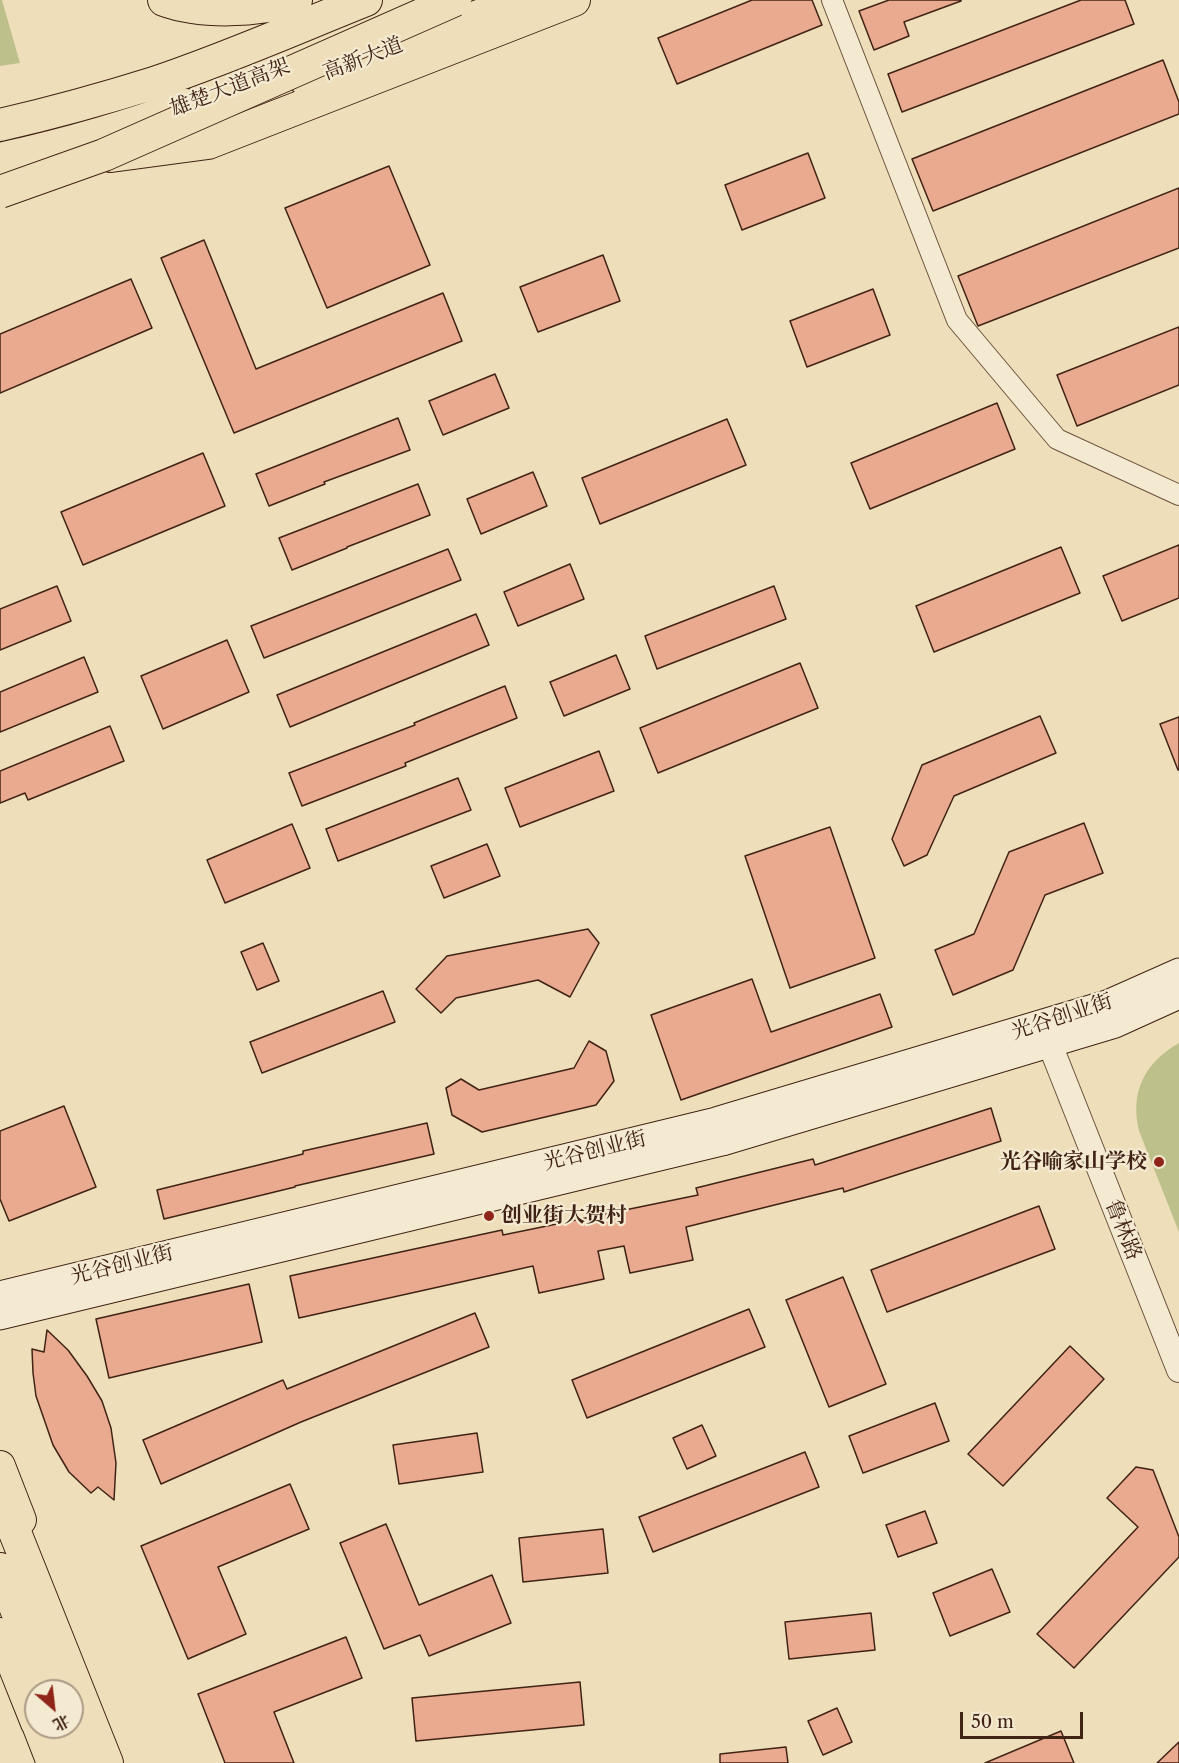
<!DOCTYPE html>
<meta charset="utf-8">
<style>
body{margin:0}
#map{position:relative;width:1179px;height:1763px;overflow:hidden;background:#eedfba;font-family:"Libre Caslon Text","Noto Serif SC",serif}
canvas{display:block}
.north{position:absolute;left:24px;top:1679px;width:60px;height:60px;box-sizing:border-box;background:#f4ead2;border:2px solid #ac9a86;border-radius:50%;rotate:152deg;font-size:16px;font-weight:700;line-height:24px;text-align:center;color:#412315}
.north::after{content:'';display:block;margin:auto;width:21px;height:27px;background:#8f2418;clip-path:polygon(50% 0,100% 100%,50% 72%,0 100%)}
.scale{position:absolute;left:960px;top:1712px;width:123px;height:27px;box-sizing:border-box;border:3px solid #412315;border-top:0;padding-left:8px;font-size:18px;line-height:21px;white-space:nowrap;color:#412315;-webkit-text-stroke:4px #f4ead2;paint-order:stroke}
</style>
<div id="map">
<canvas width="1179" height="1763"></canvas>
<div class="north">北</div>
<div class="scale">50 m</div>
</div>
<script>
const g = document.querySelector('canvas').getContext('2d');
g.lineJoin = 'round';
function fillPath(path, color) {
  g.fillStyle = color;
  g.fill(path, 'evenodd');
}
function stroke(path, color, width, dash) {
  g.strokeStyle = color;
  g.lineWidth = width;
  g.lineCap = dash ? 'butt' : 'round';
  g.setLineDash(dash || []);
  g.stroke(path);
}
function drawText(font, color, halo, rows, align = 'center') {
  g.font = font + ' "Libre Caslon Text","Noto Serif SC",serif';
  g.lineWidth = 4.5;
  g.setLineDash([]);
  g.textBaseline = 'middle';
  g.strokeStyle = halo;
  g.fillStyle = color;
  for (const [text, x, y, turn = 0] of rows) {
    g.save();
    g.translate(x, y);
    g.rotate((+turn || 0) * Math.PI / 180);
    g.textAlign = isNaN(turn) ? turn : align;
    if (halo) g.strokeText(text, 0, 0);
    g.fillText(text, 0, 0);
    g.restore();
  }
}
const green = new Path2D(`
 M0,0H2L20,63L0,66Z
 M1179,1043V1232L1139,1131C1130,1092 1144,1063 1179,1043Z`);
const building = new Path2D(`
 M752,0H812L822,25L677,84L658,38Z
 M889,0H961V1L904,22L909,36L874,50L859,11Z
 M1081,0H1125L1134,24L902,112L888,74Z
 M1163,60L1179,102V114L933,211L912,159Z
 M808,153L825,198L742,230L725,185Z
 M389,166L430,265L327,308L285,208Z
 M1179,188V248L978,326L958,276Z
 M204,240L256,369L443,293L462,341L234,433L161,258Z
 M603,255L620,301L538,332L520,287Z
 M131,279L152,328L0,393V334Z
 M873,289L890,335L807,367L790,321Z
 M1179,327V385L1077,426L1057,375Z
 M495,374L509,408L443,435L429,401Z
 M997,403L1015,449L870,509L851,463Z
 M398,418L410,450L324,482L325,484L269,506L256,474Z
 M727,419L746,465L600,524L582,478Z
 M203,453L225,506L83,565L61,512Z
 M533,472L547,506L481,534L467,499Z
 M418,484L430,515L347,547V548L292,570L279,538Z
 M1179,545V598L1122,621L1103,576Z
 M1061,547L1080,593L934,652L916,606Z
 M448,549L461,580L264,658L251,626Z
 M570,564L584,599L518,626L504,592Z
 M57,586L71,621L0,650V609Z
 M774,586L786,619L657,669L645,636Z
 M476,614L489,645L290,727L277,695Z
 M227,640L249,692L163,729L141,676Z
 M616,655L630,689L564,716L550,682Z
 M84,657L98,692L0,732V692Z
 M800,663L818,708L658,773L640,728Z
 M505,686L517,718L405,763L406,766L302,806L289,773L415,725L414,723Z
 M1040,716L1056,753L954,796L927,855L904,866L892,839L922,765Z
 M1179,717V770H1178L1160,724Z
 M110,726L124,761L28,800L25,793L0,803V771Z
 M599,751L614,791L520,827L505,788Z
 M458,778L471,810L338,861L326,829Z
 M1084,823L1103,873L1045,895L1013,970L953,995L935,950L974,934L1009,852Z
 M292,824L310,868L225,903L207,860Z
 M830,827L875,958L790,988L745,856Z
 M487,844L500,876L444,898L431,866Z
 M588,929L599,943L570,997L538,980L456,998L441,1013L416,989L447,956Z
 M263,943L279,981L257,990L241,952Z
 M752,979L771,1032L880,994L892,1027L681,1100L651,1015Z
 M383,991L395,1022L262,1073L250,1042Z
 M589,1041L606,1051L614,1081L596,1105L482,1132L452,1115L446,1088L461,1079L479,1090L574,1068Z
 M64,1106L96,1187L9,1221L0,1199V1131Z
 M991,1108L1001,1141L844,1192L843,1188L686,1227L693,1260L630,1273L624,1246L598,1251L604,1279L539,1293L533,1266L299,1318L290,1276L502,1230L503,1235L698,1195L696,1188L813,1159L815,1165Z
 M427,1123L434,1154L295,1186V1187L164,1219L157,1190L303,1154V1151Z
 M1039,1206L1055,1249L887,1312L871,1270Z
 M843,1277L886,1384L829,1407L786,1300Z
 M249,1284L262,1342L109,1378L96,1319Z
 M749,1309L765,1347L587,1418L572,1380Z
 M475,1313L489,1347L301,1422L161,1484L143,1440L283,1380L287,1389Z
 M47,1330L68,1350L87,1376L102,1401L111,1428L116,1463L114,1500L98,1487L91,1493L69,1472L53,1445L36,1396L33,1373L32,1349L44,1352Z
 M1070,1346L1104,1379L1003,1486L968,1454Z
 M935,1403L949,1441L863,1473L849,1436Z
 M702,1425L716,1456L687,1469L673,1438Z
 M477,1433L483,1472L399,1484L393,1445Z
 M805,1452L819,1487L653,1552L639,1517Z
 M1136,1467L1153,1470L1179,1537V1557L1074,1668L1037,1634L1138,1527L1107,1498Z
 M290,1484L309,1529L218,1567L246,1634L188,1659L141,1546Z
 M925,1511L937,1543L898,1557L886,1525Z
 M386,1524L419,1605L492,1575L511,1623L429,1656L420,1635L384,1649L340,1543Z
 M603,1529L608,1573L523,1582L519,1538Z
 M992,1569L1010,1612L950,1636L933,1593Z
 M871,1613L875,1650L789,1659L785,1622Z
 M346,1637L362,1678L274,1712L294,1763H225L198,1694Z
 M580,1682L584,1725L416,1741L412,1698Z
 M837,1708L852,1742L823,1755L808,1721Z
 M1061,1731L1074,1763H985Z
 M1179,1742V1763H1157Z
 M786,1747L788,1763H720V1754Z`);
const minor = new Path2D(`
 M832,0L957,320L1057,439L1179,495`);
const tertiary = new Path2D(`
 M1043,1027L1179,1370`);
const secondary = new Path2D(`
 M0,1295L716,1121L1107,1004L1179,972
 M0,1316L722,1142L1115,1024L1179,995`);
const primary = new Path2D(`
 M305,81L518,0
 M0,1466L21,1520
 M0,1633L36,1723
 M38,1727L52,1763`);
const trunk = new Path2D(`
 M164,0C202,14 258,11 296,0
 M0,125C52,113 103,99 154,83C226,59 296,28 366,0
 M111,156L208,143L574,0
 M0,159C63,145 125,128 186,105
 M0,1495L107,1763
 M0,1569L49,1691
 M63,1727L78,1763`);
const trunkBridge = new Path2D(`
 M0,192L104,155L455,0`);
const markers = [
 [1159,1162,6,"#8f2418"],
 [489,1216,6,"#8f2418"]
];
const streetNames = [
 ["高新大道",363,59,-21],
 ["雄楚大道高架",230,88,-21],
 ["光谷创业街",1062,1017,-18],
 ["光谷创业街",595,1151,-14],
 ["鲁林路",1123,1230,68],
 ["光谷创业街",122,1265,-14]
];
const poiNames = [
 ["光谷喻家山学校",1147,1162],
 ["创业街大贺村",501,1216,"left"]
];
fillPath(green, '#bec08c');
fillPath(building, '#e9aa90');
stroke(building, '#412315', 1.5);
stroke(minor, '#6c523e', 22);
stroke(tertiary, '#6c523e', 26);
stroke(secondary, '#412315', 29);
stroke(primary, '#412315', 32);
stroke(trunk, '#412315', 34);
stroke(minor, '#f4ead2', 20);
stroke(tertiary, '#f4ead2', 24);
stroke(secondary, '#f4ead2', 27);
stroke(primary, '#eedfba', 30);
stroke(trunk, '#eedfba', 32);
stroke(trunkBridge, '#412315', 34, []);
stroke(trunkBridge, '#eedfba', 32);
for (const [x, y, r, color] of markers) {
  const dot = new Path2D();
  dot.arc(x, y, r, 0, 2 * Math.PI);
  g.fillStyle = color;
  g.fill(dot);
  stroke(dot, '#f4ead2', 2);
}
drawText('21px', '#412315', '#f4ead2', streetNames);
drawText('bold 21px', '#412315', '#f4ead2', poiNames, 'right');
</script>
